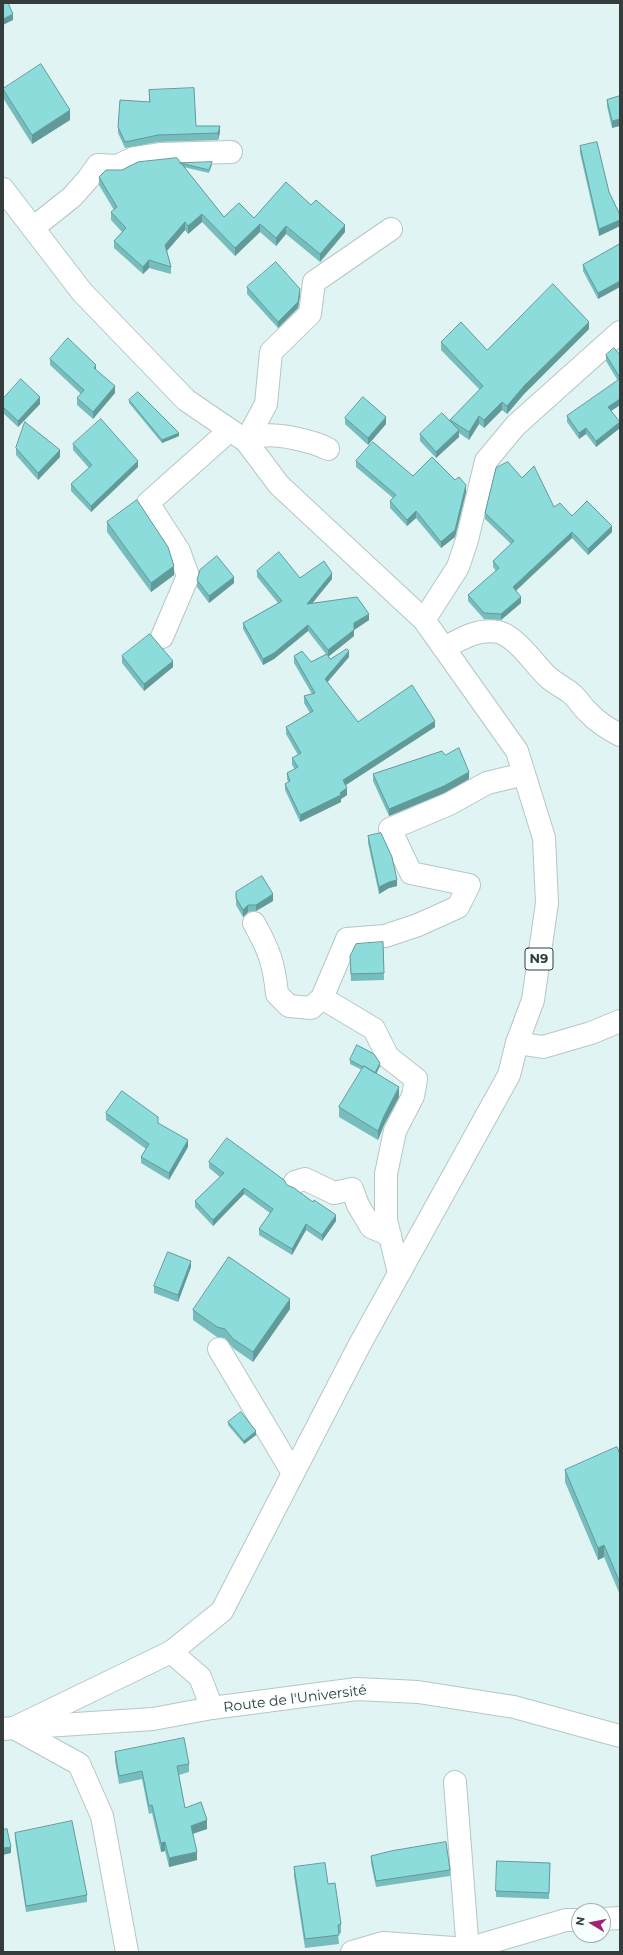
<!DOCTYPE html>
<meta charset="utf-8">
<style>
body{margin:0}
#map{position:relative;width:623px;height:1955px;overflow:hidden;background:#e0f4f3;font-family:Montserrat,sans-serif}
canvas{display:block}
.frame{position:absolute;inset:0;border:4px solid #353c3c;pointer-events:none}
.north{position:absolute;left:571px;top:1903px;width:40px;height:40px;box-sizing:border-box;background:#f6fefe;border:1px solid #a9b0b0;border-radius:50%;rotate:280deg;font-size:11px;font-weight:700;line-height:16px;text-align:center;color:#353c3c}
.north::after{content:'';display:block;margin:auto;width:14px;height:18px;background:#a12377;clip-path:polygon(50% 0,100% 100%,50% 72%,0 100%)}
</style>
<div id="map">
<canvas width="623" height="1955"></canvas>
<div class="frame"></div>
<div class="north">N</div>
</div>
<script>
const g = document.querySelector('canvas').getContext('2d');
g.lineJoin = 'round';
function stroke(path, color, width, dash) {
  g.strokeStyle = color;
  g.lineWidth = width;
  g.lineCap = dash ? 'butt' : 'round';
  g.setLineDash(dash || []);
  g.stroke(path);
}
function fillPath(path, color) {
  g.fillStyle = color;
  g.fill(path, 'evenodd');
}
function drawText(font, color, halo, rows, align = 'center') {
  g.font = font + ' Montserrat,sans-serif';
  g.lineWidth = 3;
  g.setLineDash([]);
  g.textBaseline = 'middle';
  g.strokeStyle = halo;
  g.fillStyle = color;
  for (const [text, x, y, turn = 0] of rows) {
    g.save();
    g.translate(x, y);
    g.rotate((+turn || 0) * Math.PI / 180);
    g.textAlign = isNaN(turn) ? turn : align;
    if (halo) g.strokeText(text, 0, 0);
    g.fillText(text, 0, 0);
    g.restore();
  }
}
const minor = new Path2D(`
 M33,228L72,197L88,179L98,165L117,166L134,158L160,154L231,152
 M246,441L266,404L271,352L310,314L314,282L391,229
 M246,441C251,439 256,437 261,436C277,433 313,441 328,449
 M424,620L458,567L467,540L486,461L516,425L620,332
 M162,637L188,576L179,551L148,503L230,430
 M444,648C461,639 478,628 498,632C517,636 536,667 549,678C556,684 565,688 572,694C578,699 582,707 588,712C597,722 608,729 620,735
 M254,923C269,950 274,963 277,994L289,1006L311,1008L322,998L347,939L385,936L418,925L458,907L469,885L411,873L390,829L449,804L487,783L524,774
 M322,998L374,1029L388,1057L416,1079L413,1096L395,1131L386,1174V1220L399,1273
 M517,1043L543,1047L591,1033L620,1021
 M295,1182L305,1179L334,1193L352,1189L358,1205L371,1227L390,1235
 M219,1349L293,1473
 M14,1728L79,1764L102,1816L127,1952
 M455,1782L468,1952
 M603,1919L620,1918
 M352,1952L383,1943L467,1949L566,1920H579`);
const tertiary = new Path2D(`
 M171,1652L200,1677L212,1708`);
const primary = new Path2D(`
 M14,1728L153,1719L212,1708L357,1689L418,1692L514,1707L620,1736`);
const trunk = new Path2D(`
 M3,189L82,292L186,400L246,441L279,485L424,620L517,751L544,838L547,903L533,1000L517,1043L509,1075L360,1344L222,1611L171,1652L14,1728L3,1729`);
const wall = new Path2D(`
 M3,89L70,120L32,144L3,98Z
 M149,90L196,126L220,132L218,140L158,142L125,148L118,133V127L149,102Z
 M620,96L612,128L607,106V100Z
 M580,146L609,192L620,215V226L599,236L580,153Z
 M180,163L212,165L209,173L183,167L224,217L254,218L311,205L345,232L320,262L286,234L276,246L260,232L235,256L202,222L188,234L185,230L167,251L171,267V274L149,268L143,274L114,248V241L122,232L111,220V212L114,210L99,185V177L122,170Z
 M620,244L598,299L583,271V265Z
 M247,287L300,295L298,308L278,328L247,294Z
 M589,329L524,394L507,414L502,410L484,428L479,424L469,440L459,433V437L436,458L420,441V434L450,421V420L480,390L441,350V342L487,350Z
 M606,355H620V405L611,411L620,428L596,447L586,434L579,439L567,422V416L618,381L606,361Z
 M50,359L96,370L115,393L93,419L77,405V398L81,394L50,365Z
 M3,399L40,404L18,427L3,413Z
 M129,400L179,436L162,443L129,403Z
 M345,418L386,424L368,445L345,424Z
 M73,444L138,467L91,512L71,491V484L89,468L73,450Z
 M16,448L60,457L38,480L16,455Z
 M356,461L413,476L466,492L455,537L441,548L416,518L407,526L390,508V501L393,498L356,467Z
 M522,478L554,507L572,516L612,532L588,555L572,538L516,591L521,603L501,620L484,619L468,601V595L496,571L493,567V561L511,544L485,519V513Z
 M107,522L174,575L151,592L107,532Z
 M257,571L300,578L332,579L312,603L369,620L354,630V636L329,656L330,659L349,657L327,682L358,722L435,727L345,785L347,795L341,799V802L300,822L285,790V784L288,782L287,779V773L295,769L292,765V758L298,755L286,734V727L310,713L304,703V696L312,694L294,663V656L311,662L326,654L308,631L274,659L263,665L243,629V623L278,603L257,577Z
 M197,580L234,583L209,603L197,587Z
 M122,656L173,667L144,691L122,663Z
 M445,755L469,779L444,793L389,816L373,781V774Z
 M368,836L397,886L389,888L379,894L368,843Z
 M236,892L273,901L256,911L248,912L243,917L236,905Z
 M383,942L384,980L351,981L350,956Z
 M350,1060L380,1066L376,1074L399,1097L384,1125L378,1140L339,1117V1107L362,1070L350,1064Z
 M106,1113L158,1123L188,1147L169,1180L141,1163V1157L146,1149L106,1120Z
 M209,1162L287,1185L336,1221L322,1241L306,1230L292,1255L259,1235V1229L270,1213L244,1194L213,1226L195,1207V1201L220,1177L209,1168Z
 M191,1267L178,1302L154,1293V1286Z
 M290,1309L253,1362L233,1348L225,1338L217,1337L193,1320V1310Z
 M228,1422L256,1435L244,1444L228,1425Z
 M620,1454V1595L604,1557L598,1560L565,1482V1470Z
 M115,1752L189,1764V1772L179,1775L185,1808L207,1829L193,1834L197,1860L169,1867L165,1851L161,1852L152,1813L149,1814L142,1779L119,1784L115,1761Z
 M15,1833L87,1895V1902L26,1912L15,1840Z
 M371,1856L450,1870V1876L376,1887L371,1863Z
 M550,1863L549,1899L496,1897V1891Z
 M294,1867L328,1884L341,1924V1933L338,1934L339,1944L305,1948L294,1876Z`);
const shadedWall = new Path2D(`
 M13,14V20L3,25V19Z
 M70,110V120L32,144V135Z
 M620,119V126L612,128V121Z
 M220,126V132L218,140V133Z
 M202,214V222L188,234V226Z
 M620,220V226L599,236V229Z
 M185,222V230L165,253V245Z
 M260,224V232L235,256V248Z
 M345,225V232L320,262V254Z
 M286,226V234L276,246V238Z
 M149,260V268L143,274V267Z
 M620,281V287L598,299V293Z
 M300,289V295L298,308L278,328V322Z
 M589,322V329L524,394L507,414V406L524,386Z
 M96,365V371L94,368Z
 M115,386V393L93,419V412Z
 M40,397V404L18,427V421Z
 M620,399V405L608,413V407Z
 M502,402V410L484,428V420Z
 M479,416V424L469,440V432Z
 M386,417V424L368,445V438Z
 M620,422V428L596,447V441Z
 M586,428V434L579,439V433Z
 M459,430V437L436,458V452Z
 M179,433V436L162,443V440Z
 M60,450V457L38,480V473Z
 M138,461V467L91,512V506Z
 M466,485V492L455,537L441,548V542Z
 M416,511V518L407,526V520Z
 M612,526V532L588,555V549Z
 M572,532V538L513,593V587Z
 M174,566V575L151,592V583Z
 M332,573V579L307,610V604Z
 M234,577V583L209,603V596Z
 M521,597V603L501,620V614Z
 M369,614V620L354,630V636L328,657V650L354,623Z
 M308,625V631L274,659L263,665V659Z
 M349,651V657L325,685V679Z
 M173,661V667L144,691V684Z
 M435,721V727L343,787V780Z
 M469,772V779L444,793L389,816V809Z
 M347,788V795L341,799V802L300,822V815L340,793Z
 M397,880V886L389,888L379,894V887L389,882Z
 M273,894V901L256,911V905Z
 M248,905V912L243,917V910Z
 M380,1063V1066L375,1076V1073Z
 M399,1087V1097L384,1125L378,1140V1131L384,1116Z
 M188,1140V1147L169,1180V1173Z
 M244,1188V1194L213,1226V1220Z
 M336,1215V1221L322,1241V1235Z
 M306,1224V1230L292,1255V1249Z
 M191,1261V1267L178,1302V1295Z
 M290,1299V1309L253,1362V1352Z
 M256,1431V1435L244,1444V1441Z
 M604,1545V1557L598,1560V1548Z
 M207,1820V1829L191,1834V1826Z
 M165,1842V1851L161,1852V1843Z
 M11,1847V1853L3,1855V1848Z
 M197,1852V1860L169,1867V1858Z`);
const building = new Path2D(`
 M3,3H8L13,14L3,19Z
 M41,64L70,110L32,135L3,89Z
 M194,88L196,126H220L218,133L158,135L125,142L118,127L120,100L150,102L149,90Z
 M620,96V119L612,121L607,100Z
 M597,142L609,192L620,215V220L599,229L580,146Z
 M177,158L224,217L239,203L254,218L286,182L311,205L316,200L345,225L320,254L286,226L276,238L260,224L235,248L202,214L188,226L185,222L165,245L171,267L149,260L143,267L114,241L126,228L111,212L117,207L99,177L106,170H122L138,162Z
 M212,162L209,170L180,163Z
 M620,244V281L598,293L583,265Z
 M276,262L300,289L298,302L278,322L247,287Z
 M553,284L589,322L524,386L507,406L502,402L484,420L479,416L469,432L450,420L483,386L441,342L461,322L487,350Z
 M68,338L96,365L94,368L115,386L93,412L77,398L84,390L50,359Z
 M614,348L620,355V378L606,355Z
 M21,379L40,397L18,421L3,407V399Z
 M620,379V399L608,407L620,422L596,441L586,428L579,433L567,416Z
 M138,392L179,433L162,440L129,400Z
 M363,397L386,417L368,438L345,418Z
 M442,413L459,430L436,452L420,434Z
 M101,419L138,461L91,506L71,484L92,465L73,444Z
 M25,422L60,450L38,473L16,448Z
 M373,442L413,476L432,457L455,480L459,477L466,485L455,530L441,542L416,511L407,520L390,501L396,495L356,461Z
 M508,462L522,478L534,466L554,507L560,503L572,516L587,501L612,526L588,549L572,532L513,587L521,597L501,614L484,613L468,595L499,568L493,561L514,541L485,513L496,468Z
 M137,500L168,547L174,566L151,583L107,522Z
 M279,552L300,578L324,561L332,573L307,604L357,597L369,614L354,623V630L328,650L308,625L274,653L263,659L243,623L282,601L257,571Z
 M217,556L234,577L209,596L197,580L200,570Z
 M150,634L173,661L144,684L122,656Z
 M347,649L349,651L325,679L358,722L412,685L435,721L343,780L347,788L340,793L341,795L300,815L285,784L290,781L287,773L298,767L292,758L301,753L286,727L313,711L304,696L315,693L294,656L302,651L311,662L327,654L330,659Z
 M459,748L469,772L444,786L389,809L373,774L442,751L445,755Z
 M381,833L392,857L397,880L389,882L379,887L368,836Z
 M262,876L273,894L256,905H248L243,910L236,898V892Z
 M383,942L384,973L351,974L350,956L356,944Z
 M357,1045L374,1054L380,1063L375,1073L364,1066L363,1067L350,1060Z
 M364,1066L399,1087L384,1116L378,1131L339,1107Z
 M122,1091L158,1117V1123L188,1140L169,1173L141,1157L149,1144L106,1113Z
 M227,1138L284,1180L287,1185L294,1188L313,1202L314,1200L336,1215L322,1235L306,1224L292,1249L259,1229L273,1209L244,1188L213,1220L195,1201L224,1173L209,1162Z
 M168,1252L191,1261L178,1295L154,1286Z
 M229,1257L290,1299L253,1352L233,1339L225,1329L217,1327L193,1310Z
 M241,1412L256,1431L244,1441L228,1422Z
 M617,1447L620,1454V1583L604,1545L598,1548L565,1470Z
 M184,1738L189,1764L177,1766L185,1808L201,1802L207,1820L191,1826L197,1852L169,1858L165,1842L161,1843L152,1805L149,1806L142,1771L119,1776L115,1752Z
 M72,1821L87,1895L26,1906L15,1833Z
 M7,1829L11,1847L3,1848V1830Z
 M446,1842L450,1870L376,1881L371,1856L391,1851Z
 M497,1861L550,1863L549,1893L496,1891Z
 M325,1863L328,1884L335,1883L341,1924L338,1925L339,1935L305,1939L294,1867Z`);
const shields = [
 [539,959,28]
];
const shieldNames = [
 ["N9",539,959]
];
const streetNames = [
 ["Route de l'Université",295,1699,-7]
];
stroke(minor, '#b4c7c6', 24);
stroke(tertiary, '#b4c7c6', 24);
stroke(primary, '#b4c7c6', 24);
stroke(trunk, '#b4c7c6', 24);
stroke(minor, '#fff', 22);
stroke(tertiary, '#fff', 22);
stroke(primary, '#fff', 22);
stroke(trunk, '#fff', 22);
fillPath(wall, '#78bdbd');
fillPath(shadedWall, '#629a9a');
fillPath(building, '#8cdcdc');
stroke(building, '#629a9a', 1);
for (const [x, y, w] of shields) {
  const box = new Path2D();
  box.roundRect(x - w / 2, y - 11, w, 22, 3);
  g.fillStyle = '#f6fefe';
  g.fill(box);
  stroke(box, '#353c3c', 1);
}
drawText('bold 13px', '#353c3c', null, shieldNames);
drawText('14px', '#353c3c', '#f6fefe', streetNames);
</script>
